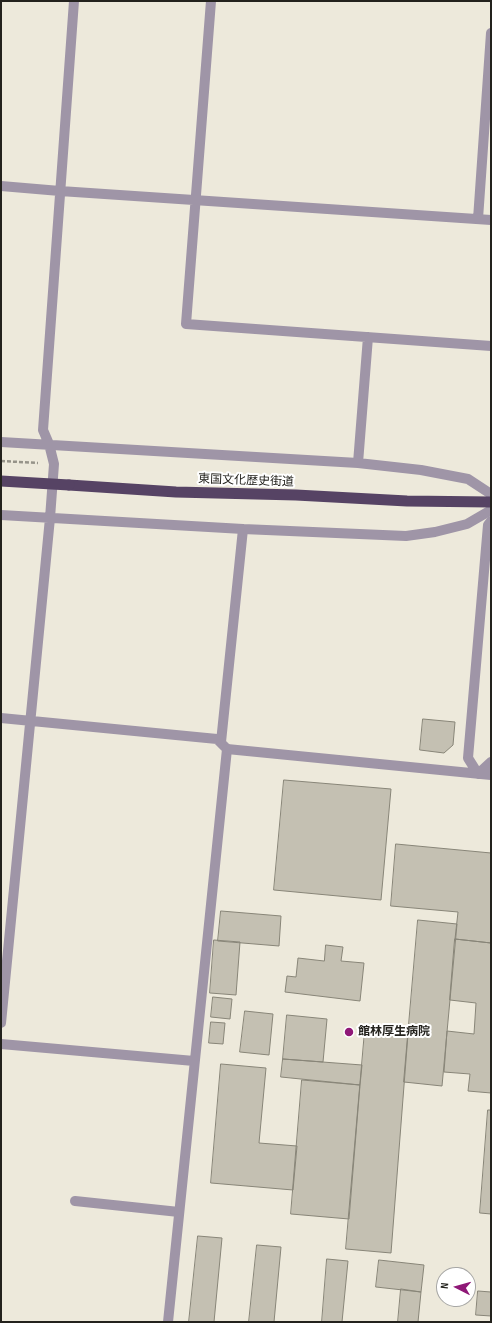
<!DOCTYPE html>
<meta charset="utf-8">
<style>
body{margin:0}
#map{position:relative;width:492px;height:1323px;overflow:hidden;background:#ede9db;font-family:"Sofia Sans Condensed",sans-serif}
canvas{display:block}
.frame{position:absolute;inset:0;border:2px solid #23221d;pointer-events:none}
.north{position:absolute;left:436px;top:1267px;width:40px;height:40px;box-sizing:border-box;background:#fff;border:1px solid #a7a7a5;border-radius:50%;rotate:276deg;font-size:11px;font-weight:700;line-height:16px;text-align:center;color:#23221d}
.north::after{content:'';display:block;margin:auto;width:14px;height:18px;background:#8f1877;clip-path:polygon(50% 0,100% 100%,50% 72%,0 100%)}
</style>
<div id="map">
<canvas width="492" height="1323"></canvas>
<div class="frame"></div>
<div class="north">N</div>
</div>
<script>
const g = document.querySelector('canvas').getContext('2d');
g.lineJoin = 'round';
function fillPath(path, color) {
  g.fillStyle = color;
  g.fill(path, 'evenodd');
}
function stroke(path, color, width, dash) {
  g.strokeStyle = color;
  g.lineWidth = width;
  g.lineCap = dash ? 'butt' : 'round';
  g.setLineDash(dash || []);
  g.stroke(path);
}
function drawText(font, color, halo, rows, align = 'center') {
  g.font = font + ' "Sofia Sans Condensed","Noto Sans JP",sans-serif';
  g.lineWidth = 4;
  g.setLineDash([]);
  g.textBaseline = 'middle';
  g.strokeStyle = halo;
  g.fillStyle = color;
  for (const [text, x, y, turn = 0] of rows) {
    g.save();
    g.translate(x, y);
    g.rotate((+turn || 0) * Math.PI / 180);
    g.textAlign = isNaN(turn) ? turn : align;
    if (halo) g.strokeText(text, 0, 0);
    g.fillText(text, 0, 0);
    g.restore();
  }
}
const building = new Path2D(`
 M423,719L455,722L453,745L444,753L420,750Z
 M284,780L391,789L381,900L274,890Z
 M396,844L491,853V943L455,939L458,912L391,906Z
 M221,911L281,916L279,946L218,941Z
 M418,920L457,924L442,1086L404,1082Z
 M455,939L491,943V1093L468,1091L470,1074L444,1072L447,1031L474,1034L476,1003L450,1000Z
 M214,940L240,942L236,995L210,993Z
 M326,945L343,947L341,961L364,963L360,1001L285,992L287,976L296,977L298,958L324,961Z
 M213,997L232,999L230,1019L211,1017Z
 M245,1011L273,1014L269,1055L240,1052Z
 M287,1015L327,1019L323,1062L283,1059Z
 M211,1022L225,1023L223,1044L209,1043Z
 M365,1030L408,1034L391,1253L346,1249Z
 M283,1059L362,1065L360,1085L281,1077Z
 M221,1064L266,1068L259,1143L297,1146L293,1190L211,1183Z
 M302,1080L360,1085L349,1219L291,1214Z
 M488,1110H491V1214L480,1213Z
 M198,1236L222,1238L214,1322H189Z
 M257,1245L281,1247L274,1322H249Z
 M327,1259L348,1261L342,1322H322Z
 M379,1260L424,1265L421,1292L376,1287Z
 M401,1289L421,1292L418,1322H398Z
 M478,1291L491,1292V1316L476,1315Z`);
const path = new Path2D(`
 M1,461L38,463`);
const service = new Path2D(`
 M75,1201L179,1212`);
const minor = new Path2D(`
 M211,1L186,324L491,346
 M1,186L60,191L491,220
 M478,219L491,33
 M1,442L358,463L421,470L468,479L491,494
 M358,463L368,337
 M1,515L243,529L406,536L435,532L467,524L491,510
 M1,718L217,739L227,749L168,1322
 M221,742L243,529
 M1,1023L50,518L54,464L49,444L43,430L74,1
 M1,1044L194,1061`);
const tertiary = new Path2D(`
 M227,749L491,775
 M478,774L468,758L488,525L491,521
 M478,774L491,762`);
const trunk = new Path2D(`
 M69,485L176,492L296,495L407,501L491,502`);
const trunkBridge = new Path2D(`
 M1,481L69,485`);
const markers = [
 [349,1032,5,"#8f1877"]
];
const streetNames = [
 ["東国文化歴史街道",246,481,2]
];
const poiNames = [
 ["館林厚生病院",358,1032]
];
fillPath(building, '#c4c0b2');
stroke(building, '#888578', 1);
stroke(path, '#969389', 2.5, [4, 2]);
stroke(service, '#9f95a7', 10);
stroke(minor, '#9f95a7', 10);
stroke(tertiary, '#9f95a7', 10);
stroke(trunk, '#564364', 11);
stroke(trunkBridge, '#564364', 11);
for (const [x, y, r, color] of markers) {
  const dot = new Path2D();
  dot.arc(x, y, r, 0, 2 * Math.PI);
  g.fillStyle = color;
  g.fill(dot);
  stroke(dot, '#fff', 1.5);
}
drawText('12px', '#23221d', '#fff', streetNames);
drawText('bold 12px', '#23221d', '#fff', poiNames, 'left');
</script>
